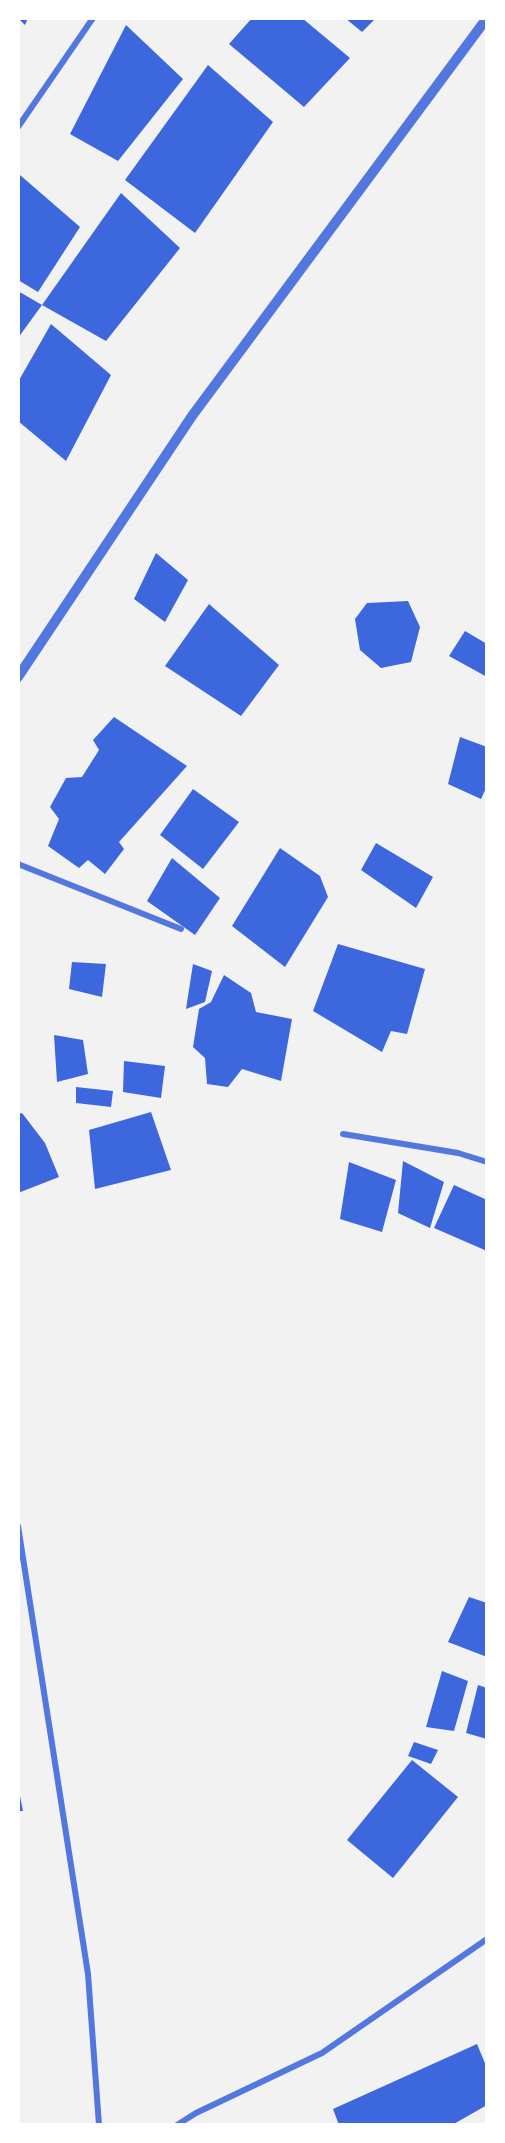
<!DOCTYPE html>
<style>
body{margin:0}
#map{position:relative;width:505px;height:2143px;overflow:hidden;background:#f2f2f2;font-family:"Source Sans 3",sans-serif}
canvas{display:block}
.frame{position:absolute;inset:0;border:20px solid #fff;pointer-events:none}
</style>
<div id="map">
<canvas width="505" height="2143"></canvas>
<div class="frame"></div>
</div>
<script>
const g = document.querySelector('canvas').getContext('2d');
g.lineJoin = 'round';
function fillPath(path, color) {
  g.fillStyle = color;
  g.fill(path, 'evenodd');
}
function stroke(path, color, width, dash) {
  g.strokeStyle = color;
  g.lineWidth = width;
  g.lineCap = dash ? 'butt' : 'round';
  g.setLineDash(dash || []);
  g.stroke(path);
}
const building = new Path2D(`
 M18,18H28L25,25Z
 M252,18H302L350,58L304,107L229,44Z
 M345,18H376L362,32Z
 M126,25L183,79L118,161L70,134Z
 M208,65L273,122L195,233L125,180Z
 M20,175L80,227L38,292L18,280V179Z
 M121,193L180,248L106,341L42,305Z
 M18,291L42,305L18,338Z
 M51,324L111,375L66,461L18,421V382Z
 M156,553L188,580L165,622L134,599Z
 M408,601L420,627L411,662L381,668L360,650L355,619L367,603Z
 M209,604L279,665L241,716L165,666Z
 M465,631L487,644V677L449,656Z
 M114,717L187,766L119,842L124,849L105,874L88,860L79,868L48,846L59,819L50,807L66,778L82,777L99,750L93,740Z
 M460,737L487,747V786L481,799L448,784Z
 M193,789L239,822L203,869L160,835Z
 M376,843L433,877L416,908L361,870Z
 M280,848L320,876L328,897L285,967L232,926Z
 M172,858L220,898L195,935L147,901Z
 M338,944L425,969L407,1034L391,1031L382,1052L313,1011Z
 M72,962L106,964L102,997L69,989Z
 M193,964L212,971L205,1002L186,1009Z
 M224,975L251,993L256,1012L292,1019L281,1081L242,1069L228,1087L207,1084L205,1058L193,1047L199,1009L211,1002Z
 M54,1035L83,1040L88,1074L57,1082Z
 M124,1061L165,1066L161,1098L123,1092Z
 M76,1087L113,1091L111,1107L76,1103Z
 M151,1112L171,1170L95,1189L89,1130Z
 M22,1113L45,1143L59,1177L18,1193V1114Z
 M403,1161L444,1182L430,1228L398,1213Z
 M349,1162L396,1180L382,1232L340,1219Z
 M454,1185L487,1200V1251L434,1228Z
 M469,1597L487,1603V1657L448,1642Z
 M442,1671L468,1681L454,1731L426,1727Z
 M478,1685L487,1688V1739L466,1733Z
 M414,1742L438,1750L431,1764L408,1756Z
 M412,1760L458,1797L393,1878L347,1840Z
 M18,1791H19L23,1811H18Z
 M477,2044L487,2068V2105L452,2125H339L333,2109Z`);
const minor = new Path2D(`
 M18,127L93,18
 M18,864L181,929
 M343,1134L458,1153L487,1162
 M18,1526L88,1974L99,2125
 M177,2125L196,2113L322,2053L487,1939`);
const tertiary = new Path2D(`
 M18,677L192,416L487,18`);
fillPath(building, '#3d67dc');
stroke(minor, '#5277de', 6);
stroke(tertiary, '#5277de', 10);
</script>
